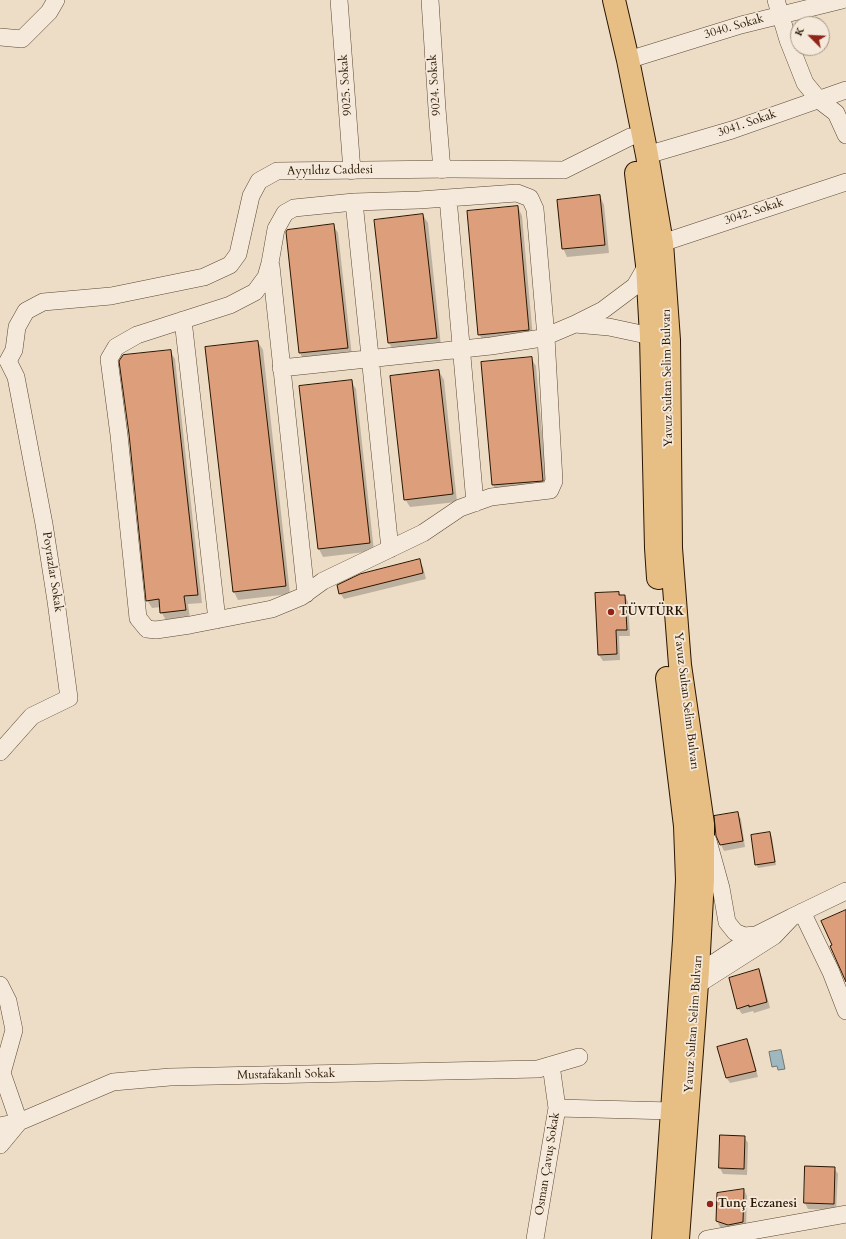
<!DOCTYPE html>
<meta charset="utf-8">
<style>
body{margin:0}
#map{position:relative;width:846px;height:1239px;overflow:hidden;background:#eeddc6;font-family:Cardo,serif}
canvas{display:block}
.north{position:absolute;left:790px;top:16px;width:40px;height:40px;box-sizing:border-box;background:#f4e9da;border:1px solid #a39583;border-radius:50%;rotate:294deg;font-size:11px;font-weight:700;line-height:16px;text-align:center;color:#291600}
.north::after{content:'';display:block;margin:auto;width:14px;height:18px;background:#8f2418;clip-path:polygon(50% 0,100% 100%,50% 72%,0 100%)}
</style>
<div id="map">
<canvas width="846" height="1239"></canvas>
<div class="north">K</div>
</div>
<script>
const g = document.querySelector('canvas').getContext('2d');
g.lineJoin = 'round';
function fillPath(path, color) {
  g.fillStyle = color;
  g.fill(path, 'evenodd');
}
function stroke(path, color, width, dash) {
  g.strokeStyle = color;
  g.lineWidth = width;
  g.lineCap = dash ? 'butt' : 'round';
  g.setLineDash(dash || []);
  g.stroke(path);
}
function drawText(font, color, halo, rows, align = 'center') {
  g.font = font + ' Cardo,serif';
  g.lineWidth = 3.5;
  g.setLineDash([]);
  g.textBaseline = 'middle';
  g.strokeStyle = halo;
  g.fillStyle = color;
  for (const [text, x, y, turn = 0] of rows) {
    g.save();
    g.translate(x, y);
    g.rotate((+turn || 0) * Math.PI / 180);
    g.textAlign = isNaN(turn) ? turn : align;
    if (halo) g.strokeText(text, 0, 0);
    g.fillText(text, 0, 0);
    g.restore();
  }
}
const water = new Path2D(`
 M781,1050L785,1069L778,1070L777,1066L772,1067L769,1052Z`);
const shadow = new Path2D(`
 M600,196L604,205L609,253L567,257L563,248Z
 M518,207L522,216L533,338L484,343L479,334Z
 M423,215L428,223L441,346L394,351L389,343L375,221Z
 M333,225L338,233L352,356L304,361L300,353L286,234Z
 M258,342L263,350L290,594L238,600L234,592L206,348Z
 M170,351L175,359L202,603L188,604L190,618L166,620L161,612V607L152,608L147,600Z
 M531,358L536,366L547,489L498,493L493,485L482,363Z
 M439,371L444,380L457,502L410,507L405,499Z
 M351,381L356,389L374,551L323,557L319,549Z
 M419,561L423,567L426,579L344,599L340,593Z
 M619,593L621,596H625L628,602L630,636H619L620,660L603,661L599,655L596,594Z
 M737,813L741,819L745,847L724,851L717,836Z
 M770,833L772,837L776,865L758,868L756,864Z
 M758,971L762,977L770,1008L754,1013L753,1011L742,1014L738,1008Z
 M746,1040L750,1046L758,1077L730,1083L726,1077Z
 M744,1137L748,1143L747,1175L723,1174L720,1168Z
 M834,1168L838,1174L836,1210L808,1209L805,1203Z
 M744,1190L747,1196L746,1228L732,1231L720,1227L717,1221Z`);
const building = new Path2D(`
 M600,195L605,245L562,249L557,200Z
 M518,206L529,330L478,335L467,211Z
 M423,214L437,338L388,343L374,220Z
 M334,224L348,348L299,353L286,232L287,230Z
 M258,341L286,586L233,592L205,347Z
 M171,350L198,595L184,596L186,610L160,613L159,599L146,601L129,434L119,361L123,355Z
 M532,357L543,481L492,485L481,362Z
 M439,370L453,494L404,500L390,376Z
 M352,380L370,543L318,549L299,386Z
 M420,559L423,573L339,594L337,585L360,574Z
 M619,592V595H625L627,630H616L617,654L598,655L595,593Z
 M738,812L743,841L720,845L716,836L714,816Z
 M770,832L775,862L755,865L751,835Z
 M846,910V982L830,946L832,945L821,921Z
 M759,969L767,1002L749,1007V1005L737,1009L729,978Z
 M747,1039L756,1071L726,1078L717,1047Z
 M720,1135L745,1136L744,1169L719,1168Z
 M805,1166L835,1167L834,1204L804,1203Z
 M744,1189L743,1222L728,1225L716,1221L717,1193Z`);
const minor = new Path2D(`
 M339,0L352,171
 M430,0L437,109L442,170
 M776,0L788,40L805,83L819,100L836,113L846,135
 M0,37L22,39L49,12L56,0
 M628,60L741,25L842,0
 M647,155L732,130L846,90
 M517,193L530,198L535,209L546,337L554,481L550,490L491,497L460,508L423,533L323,581L301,597L272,609L190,625L156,630L147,629L138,618L119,435L109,359L116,347L137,335L230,305L255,292L266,277L270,263L276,229L285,213L294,208L354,202L419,200Z
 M448,198L475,503
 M354,202L390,549
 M662,243L846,182
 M647,265L635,286L603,310L575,324L609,327L651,336
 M271,266L306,594
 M183,320L217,620
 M8,361L14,350L17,327L26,311L43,302L111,296L204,277L230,265L238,254L251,196L259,181L277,171L453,169L564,170L630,137
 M281,368L491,346L542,338L575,324
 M0,752L32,716L69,698L56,601L44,524L16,377L8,361
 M708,841L721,888L727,922L735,932L744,936L756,935
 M802,912L831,972L846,1011
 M792,917L846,891
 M0,985L8,1001L14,1030L2,1073L19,1122L0,1145
 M697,985L774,936L792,917L756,935L712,964L698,970
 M557,1108L672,1111
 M0,1126L19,1122L113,1082L170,1077L538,1069L579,1057
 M535,1239L557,1108L551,1065
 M707,1239L846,1214`);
const major = new Path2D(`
 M614,0L628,60L647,155L662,243L669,340L671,548L680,665L703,824V879L698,970L678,1239
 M636,173L647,265L651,336L656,548L658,578
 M663,1239L684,940L687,880L685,826L667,678`);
const markers = [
 [611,612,4,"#8f2418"],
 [710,1204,4,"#8f2418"]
];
const streetNames = [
 ["3040. Sokak",734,27,-16],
 ["9025. Sokak",346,85,-94],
 ["9024. Sokak",435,85,-94],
 ["3041. Sokak",747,124,-19],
 ["Ayyıldız Caddesi",330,171,-1],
 ["3042. Sokak",754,212,-18],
 ["Yavuz Sultan Selim Bulvarı",668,378,-91],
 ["Poyrazlar Sokak",52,572,81],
 ["Yavuz Sultan Selim Bulvarı",686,701,83],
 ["Yavuz Sultan Selim Bulvarı",694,1024,-86],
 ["Mustafakanlı Sokak",286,1075,-1],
 ["Osman Çavuş Sokak",548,1164,-81]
];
const poiNames = [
 ["TÜVTÜRK",619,612],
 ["Tunç Eczanesi",718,1204]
];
fillPath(water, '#9fb8c0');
stroke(water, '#707773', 1);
fillPath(shadow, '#0003');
fillPath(building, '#dd9e7c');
stroke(building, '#291600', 1);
stroke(minor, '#5a4832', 18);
stroke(major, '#291600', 24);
stroke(minor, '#f4e9da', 17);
stroke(major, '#e7be83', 22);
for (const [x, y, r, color] of markers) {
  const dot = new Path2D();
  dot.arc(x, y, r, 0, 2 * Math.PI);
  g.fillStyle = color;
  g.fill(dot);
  stroke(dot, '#f4e9da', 1.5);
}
drawText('12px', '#291600', '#f4e9da', streetNames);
drawText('bold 12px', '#291600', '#f4e9da', poiNames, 'left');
</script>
